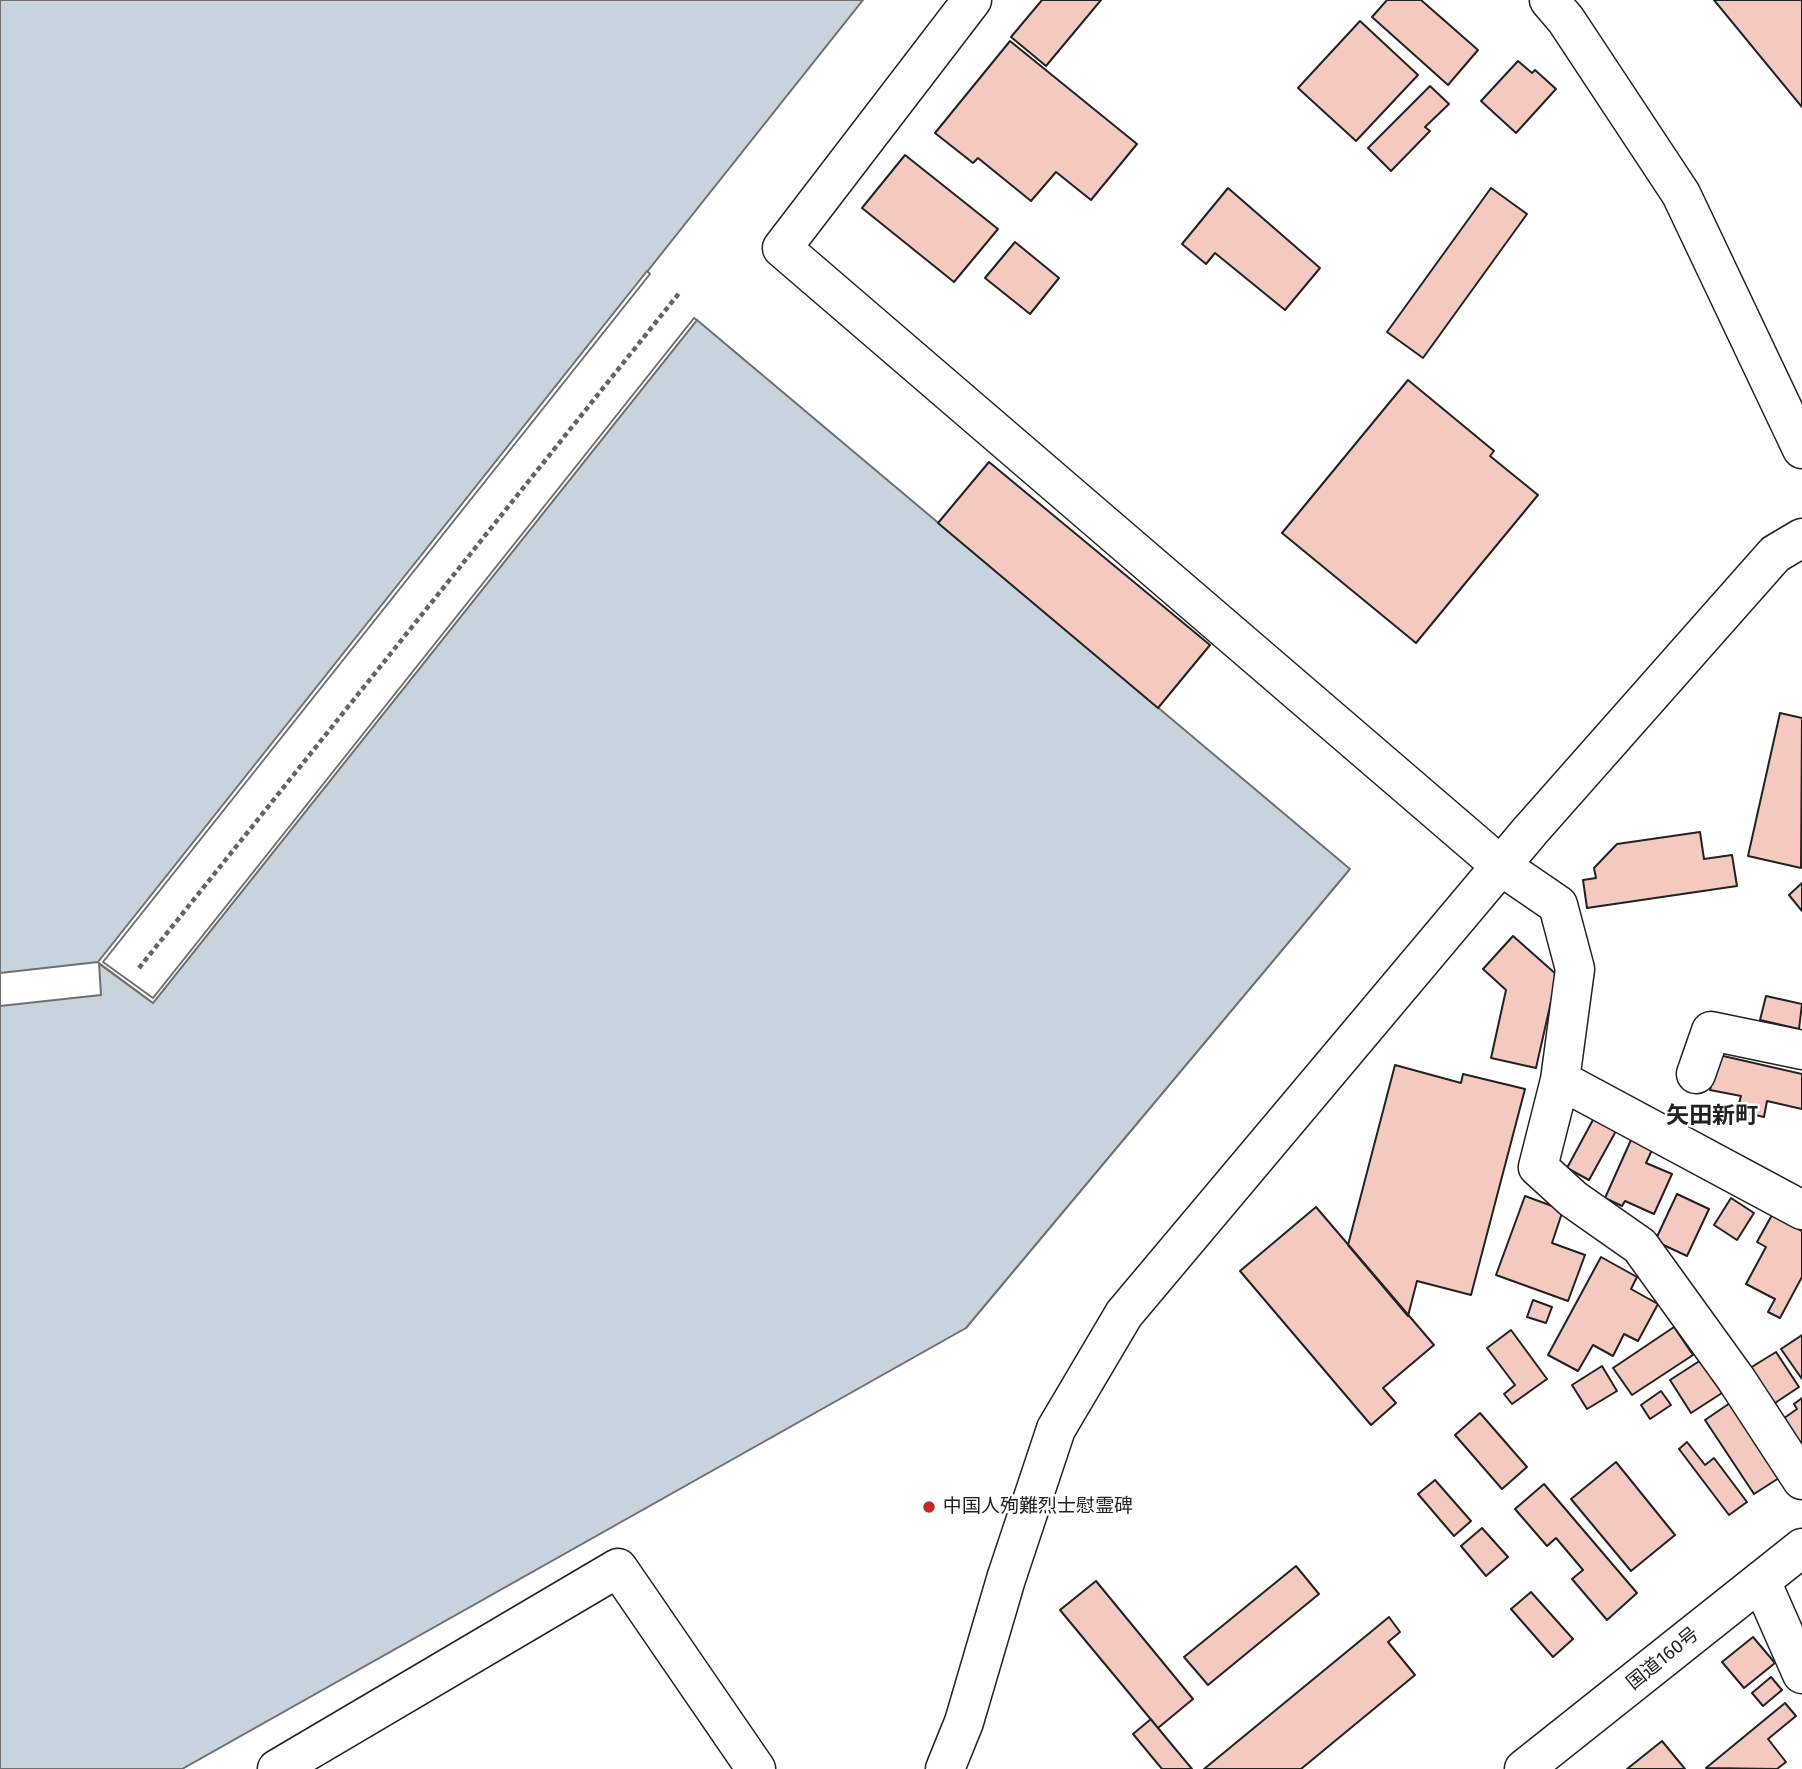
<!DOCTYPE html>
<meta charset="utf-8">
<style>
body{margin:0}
canvas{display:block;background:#fff}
</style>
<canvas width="1802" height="1769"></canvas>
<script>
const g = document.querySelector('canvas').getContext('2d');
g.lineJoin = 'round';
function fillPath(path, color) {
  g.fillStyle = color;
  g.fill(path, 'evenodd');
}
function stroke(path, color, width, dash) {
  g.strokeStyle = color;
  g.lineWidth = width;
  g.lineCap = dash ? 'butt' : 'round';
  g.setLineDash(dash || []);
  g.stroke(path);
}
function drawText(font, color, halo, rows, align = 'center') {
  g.font = font + ' "Fira Sans","Noto Sans JP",sans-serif';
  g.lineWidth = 5;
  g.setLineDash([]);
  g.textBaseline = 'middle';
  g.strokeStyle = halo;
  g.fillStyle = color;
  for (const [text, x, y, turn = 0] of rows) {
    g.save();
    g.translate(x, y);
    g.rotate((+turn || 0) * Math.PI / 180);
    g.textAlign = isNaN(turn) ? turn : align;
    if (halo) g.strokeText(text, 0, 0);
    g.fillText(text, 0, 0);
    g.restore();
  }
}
const water = new Path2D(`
 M0,0H863L98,963L153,1003L697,320L1350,869L966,1328L182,1769H0Z`);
const pier = new Path2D(`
 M647,271L650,274L103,962L153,998L694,318L697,320L153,1003L99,963L101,995L0,1006V973L98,962Z`);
const building = new Path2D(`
 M1042,0H1101L1046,66L1011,37Z
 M1387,0H1421L1478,50L1448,85L1372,17Z
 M1714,0H1802V107Z
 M1360,21L1418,75L1356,141L1298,88Z
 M1010,41L1137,144L1091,200L1056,172L1031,201L978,158L973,163L935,133Z
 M1518,61L1532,73L1535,70L1556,89L1516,133L1481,101Z
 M1430,86L1449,104L1425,127L1430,131L1391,171L1368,148Z
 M905,155L998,229L954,282L862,208Z
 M1228,188L1320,268L1285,310L1215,253L1206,264L1182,244Z
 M1491,188L1527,214L1423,358L1387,332Z
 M1015,242L1059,278L1030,314L985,278Z
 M1408,380L1494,451L1490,456L1538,495L1416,643L1282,533Z
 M989,462L1210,645L1158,708L938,523Z
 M1780,713L1802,718L1801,868L1748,856Z
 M1700,832L1704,859L1732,855L1737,886L1587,908L1583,880L1596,878L1594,868L1617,844Z
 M1802,883V911L1789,895Z
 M1513,936L1557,975L1536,1068L1491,1058L1506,990L1483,969Z
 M1766,996L1802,1004L1799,1029L1760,1020Z
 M1719,1055L1802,1074V1109L1767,1101L1764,1117L1737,1111L1741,1096L1710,1090Z
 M1395,1065L1461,1083L1463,1074L1525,1089L1471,1295L1417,1281L1408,1316L1348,1245Z
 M1594,1118L1616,1131L1589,1180L1567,1168Z
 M1631,1140L1652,1150L1646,1163L1672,1174L1654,1214L1625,1201L1622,1206L1605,1198Z
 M1677,1194L1709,1209L1687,1256L1655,1241Z
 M1525,1196L1563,1210L1552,1243L1585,1255L1568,1301L1496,1275Z
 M1731,1198L1754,1213L1737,1240L1714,1225Z
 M1316,1207L1434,1345L1383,1388L1396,1403L1371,1425L1240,1271Z
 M1772,1215L1802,1231V1277L1780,1318L1768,1312L1775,1299L1746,1284L1766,1247L1757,1242Z
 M1601,1257L1637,1277L1631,1289L1658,1304L1638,1341L1624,1334L1613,1356L1593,1345L1578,1371L1548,1355Z
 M1533,1300L1552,1307L1546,1323L1527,1317Z
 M1674,1327L1693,1355L1632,1395L1613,1368Z
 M1511,1330L1547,1379L1512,1404L1504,1394L1515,1385L1487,1348Z
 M1802,1335V1379L1781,1349Z
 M1776,1352L1799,1387L1766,1409L1742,1373Z
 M1701,1360L1722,1393L1691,1413L1670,1380Z
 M1602,1366L1617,1391L1587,1409L1572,1385Z
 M1661,1391L1671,1405L1650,1419L1641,1405Z
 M1802,1398V1452L1780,1421L1797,1409L1794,1404Z
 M1730,1403L1779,1478L1754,1494L1705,1420Z
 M1480,1413L1527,1467L1502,1489L1455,1435Z
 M1687,1442L1705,1465L1714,1458L1747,1502L1729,1515L1679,1449Z
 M1616,1462L1675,1535L1631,1571L1571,1499Z
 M1435,1480L1471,1521L1454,1536L1418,1494Z
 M1544,1484L1637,1593L1607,1620L1572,1579L1583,1570L1556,1538L1547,1546L1515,1509Z
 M1482,1528L1508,1557L1486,1576L1461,1546Z
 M1296,1566L1319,1594L1208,1685L1184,1657Z
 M1096,1581L1193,1699L1158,1728L1060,1610Z
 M1531,1592L1573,1639L1553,1657L1511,1609Z
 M1389,1617L1400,1632L1388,1642L1415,1675L1301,1769H1204Z
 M1753,1637L1775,1663L1744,1688L1722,1662Z
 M1771,1677L1782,1690L1763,1706L1752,1693Z
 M1785,1703L1796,1716L1768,1739L1786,1762L1777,1769L1706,1768Z
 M1151,1719L1158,1728L1192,1769H1162L1133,1734Z
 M1662,1741L1685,1769H1627Z`);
const path = new Path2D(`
 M139,968L680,292`);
const minor = new Path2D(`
 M972,0L782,248L1501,866L1558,905L1575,969L1560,1080L1538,1167L1573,1199L1640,1246L1736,1379L1802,1480
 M1549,0L1566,20L1681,194L1802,449
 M1696,1074L1711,1031L1802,1050
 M1560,1080L1802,1210
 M1761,1581L1802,1674
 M277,1769L618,1568L756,1769
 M945,1769L964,1722L1006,1579L1056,1429L1124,1314L1530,831L1775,554L1802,538`);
const highway = new Path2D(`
 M1524,1769L1802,1548`);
const markers = [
 [929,1507,7,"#c62828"]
];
const poiNames = [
 ["中国人殉難烈士慰霊碑",943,1507]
];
const streetNames = [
 ["国道160号",1663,1659,-39]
];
const quarterNames = [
 ["矢田新町",1712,1117]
];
fillPath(water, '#c7d3dd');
stroke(water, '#6f6f6f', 2);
fillPath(pier, '#fff');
stroke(pier, '#6f6f6f', 2);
fillPath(building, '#f3c9c0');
stroke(building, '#222', 2);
stroke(minor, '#222', 41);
stroke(highway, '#222', 41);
stroke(path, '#646464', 4.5, [5, 3.5]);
stroke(minor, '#fff', 38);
stroke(highway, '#fff', 38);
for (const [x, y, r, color] of markers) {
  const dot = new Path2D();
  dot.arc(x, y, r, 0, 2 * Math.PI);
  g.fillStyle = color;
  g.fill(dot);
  stroke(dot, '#fff', 2.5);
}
drawText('19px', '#222', '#fff', poiNames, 'left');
drawText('19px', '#222', '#fff', streetNames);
drawText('bold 23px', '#222', '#fff', quarterNames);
</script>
